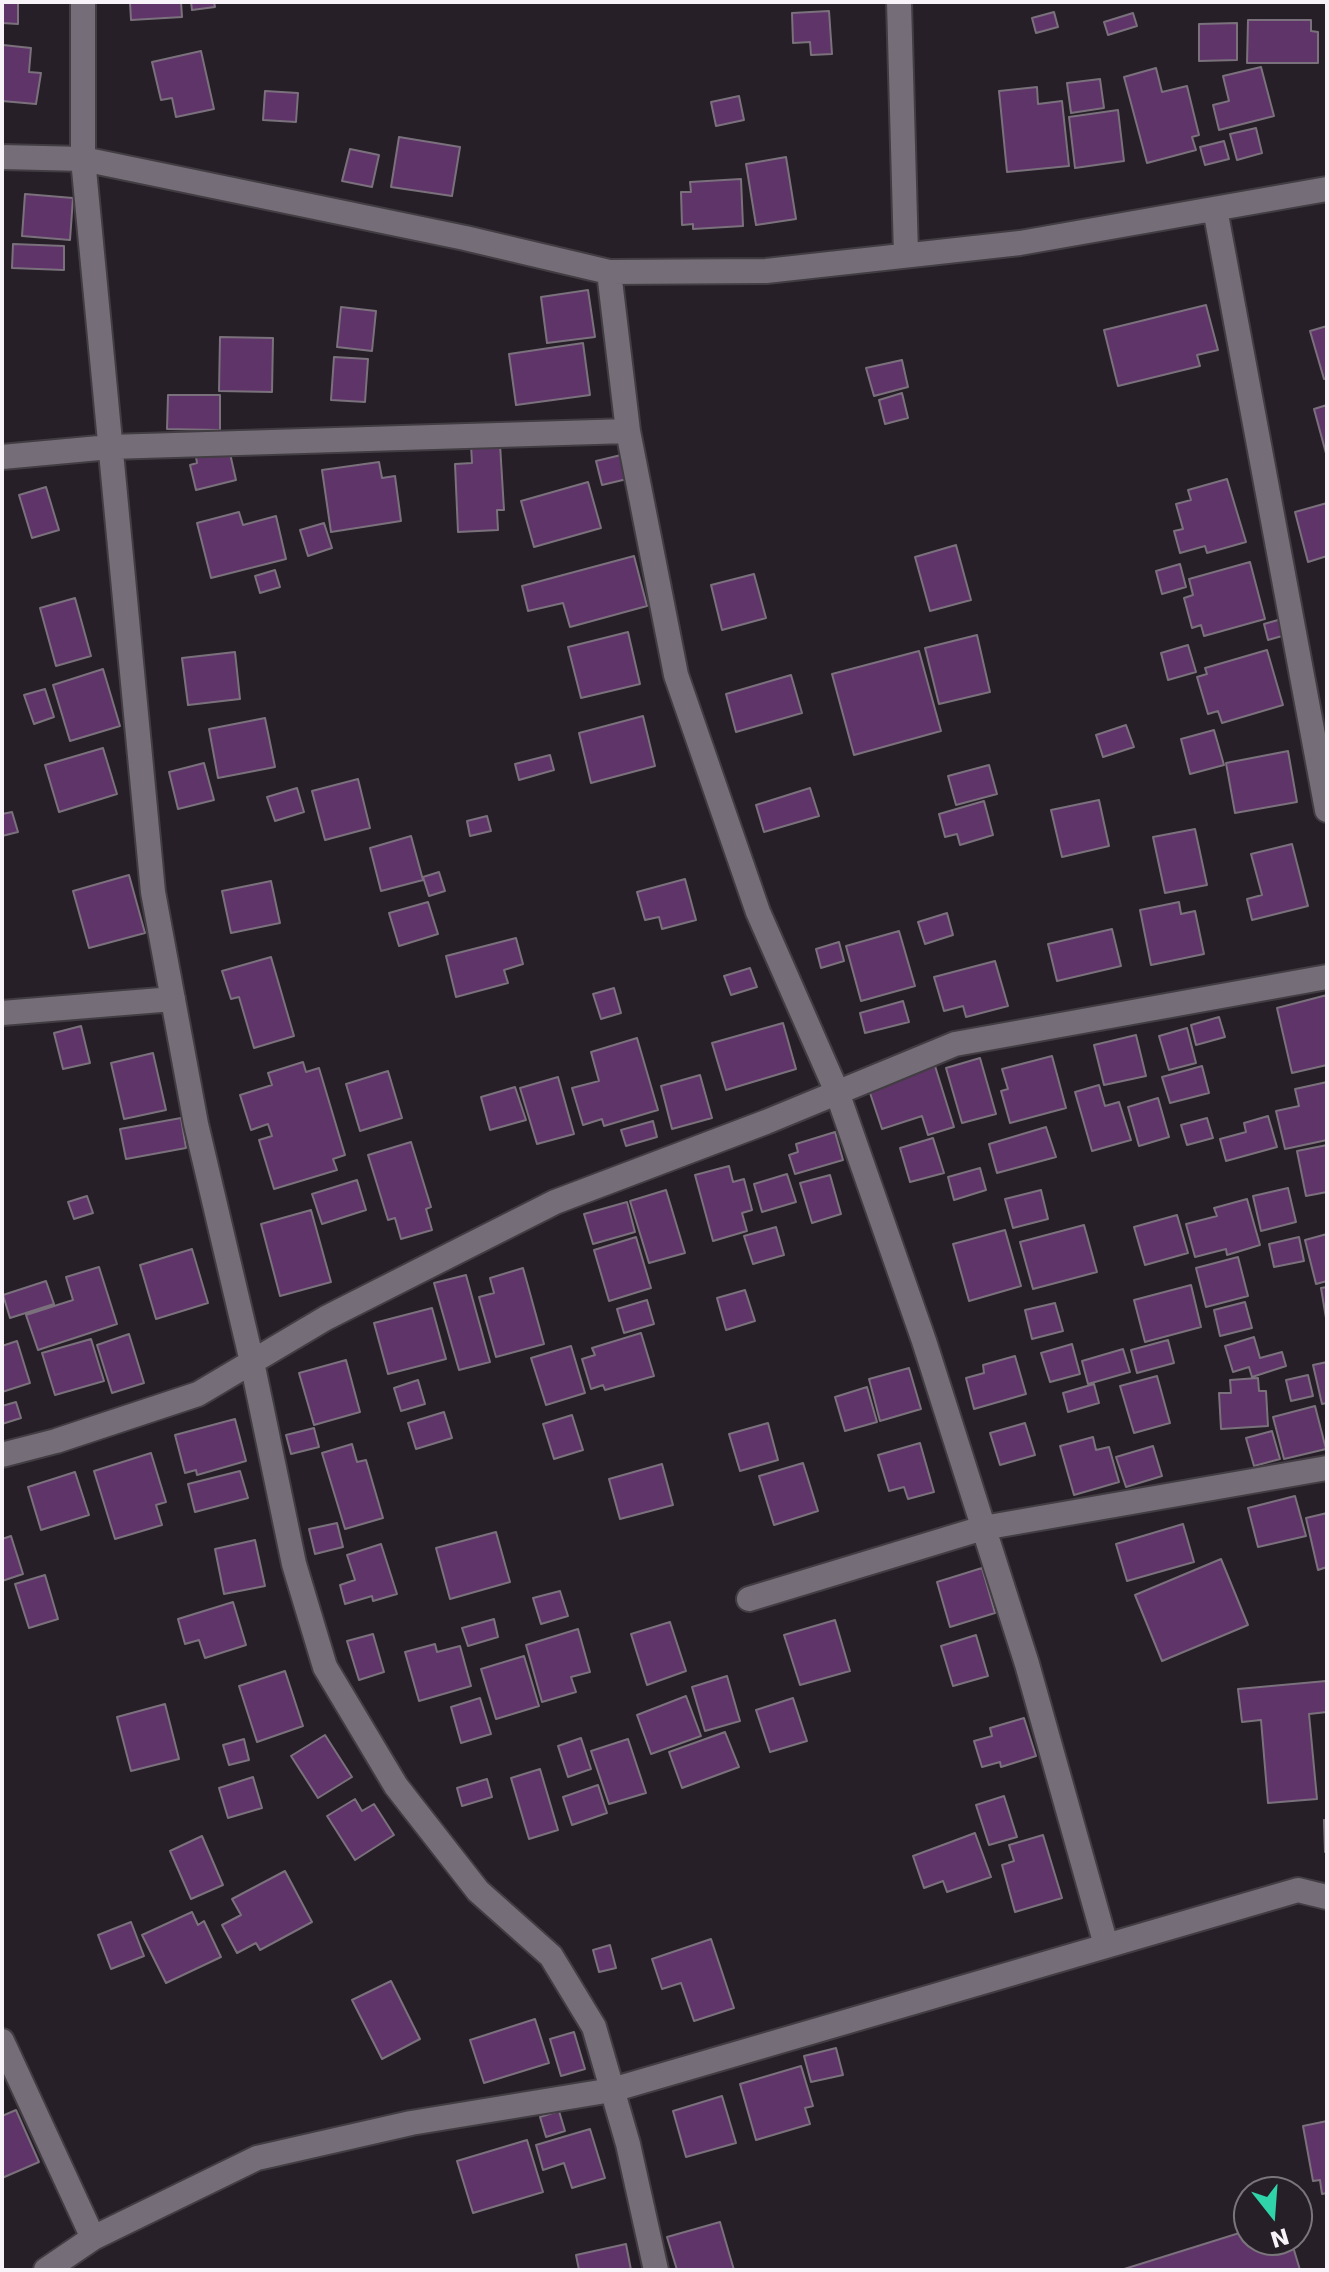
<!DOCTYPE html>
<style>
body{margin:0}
#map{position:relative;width:1329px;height:2272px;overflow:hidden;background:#261f27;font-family:"DejaVu Sans",sans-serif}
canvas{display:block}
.frame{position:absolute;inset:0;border:4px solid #f8f3f9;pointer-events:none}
.north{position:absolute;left:1233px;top:2176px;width:80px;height:80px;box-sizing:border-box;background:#261f27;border:2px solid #7a747b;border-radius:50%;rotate:163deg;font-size:22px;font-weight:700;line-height:32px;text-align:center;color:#f8f3f9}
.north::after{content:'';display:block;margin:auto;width:28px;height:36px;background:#30d4a9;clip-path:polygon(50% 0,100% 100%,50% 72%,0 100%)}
</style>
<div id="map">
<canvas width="1329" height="2272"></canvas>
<div class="frame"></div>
<div class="north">N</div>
</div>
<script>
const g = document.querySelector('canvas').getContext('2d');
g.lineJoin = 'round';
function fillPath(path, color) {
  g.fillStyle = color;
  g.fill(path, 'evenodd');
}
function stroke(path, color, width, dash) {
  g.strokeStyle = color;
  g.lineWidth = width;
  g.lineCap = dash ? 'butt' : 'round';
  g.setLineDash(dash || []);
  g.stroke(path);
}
const building = new Path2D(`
 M2,2H18V24L2,23Z
 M130,2H181L182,17L131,20Z
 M191,2H214L215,7L192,10Z
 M829,11L832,54L811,55L810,42L793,43L792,13Z
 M1054,12L1058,27L1036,33L1032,18Z
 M1133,13L1137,26L1108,35L1104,22Z
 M1248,20H1311V31L1318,32V63H1247Z
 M1237,23V60L1199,61V24Z
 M3,45L31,48L29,72L41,73L36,104L2,101Z
 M201,51L214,109L176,117L172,98L161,100L152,62Z
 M1261,67L1274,116L1219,130L1213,105L1229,101L1223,76Z
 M1156,68L1162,92L1187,86L1199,135L1192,137L1196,150L1147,163L1124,77Z
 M1100,79L1104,108L1071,113L1067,83Z
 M1037,87L1038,104L1062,101L1069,166L1007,172L999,91Z
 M265,91L298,93L296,122L263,120Z
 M739,96L744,120L716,126L711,102Z
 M1118,110L1124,161L1075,168L1069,117Z
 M1256,128L1262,153L1237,160L1230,134Z
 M399,137L460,147L452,196L391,187Z
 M1224,141L1229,159L1205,165L1200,147Z
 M350,149L379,155L372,187L342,181Z
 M786,157L796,219L756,225L746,164Z
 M741,179L743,226L693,229V224L682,225L681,192H691L690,182Z
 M25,194L73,198L70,240L22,236Z
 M13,244L64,246V270L12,268Z
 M588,290L595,337L547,343L541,297Z
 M1206,305L1218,350L1197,355L1200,366L1118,386L1104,330Z
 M341,307L376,311L372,351L337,347Z
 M1327,326V379H1324L1310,331Z
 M220,337L273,338L272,392L219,391Z
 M583,343L590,395L516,405L509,354Z
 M334,357L368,359L365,402L331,400Z
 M902,360L908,387L874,396L866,368Z
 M902,393L908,418L885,424L879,400Z
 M168,395H220V430L167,429Z
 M1327,405V457L1314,409Z
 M500,444L504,510H497L498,530L458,532L455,464L472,463L471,445Z
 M229,449L236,480L196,490L190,465L197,463L196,457Z
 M621,455L627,479L602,485L596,461Z
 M379,462L382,478L395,476L401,521L331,532L322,470Z
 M1227,479L1246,542L1207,553L1205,546L1180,553L1174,531L1183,529L1176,504L1191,500L1188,490Z
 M588,482L601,528L534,547L521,501Z
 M46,487L59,530L32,538L19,495Z
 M1327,503V556L1308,562L1295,512Z
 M239,512L243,525L276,516L286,559L211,578L197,523Z
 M324,523L332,548L308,556L300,530Z
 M956,545L971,600L930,611L915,557Z
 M634,556L647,606L570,627L563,603L528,611L522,586Z
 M1250,562L1265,619L1204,636L1201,625L1192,628L1184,598L1193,595L1189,579Z
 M1180,564L1186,587L1162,594L1156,571Z
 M275,570L280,587L260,593L255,576Z
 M754,574L766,618L722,630L711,585Z
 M75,598L91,656L56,666L40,608Z
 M1285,618L1289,634L1268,640L1264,624Z
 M628,632L640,684L581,698L568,647Z
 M977,635L990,692L939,704L925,648Z
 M1188,645L1196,672L1168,680L1161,653Z
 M1267,650L1283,705L1222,723L1218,711L1208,714L1197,677L1207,674L1205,668Z
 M919,651L941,731L854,755L832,674Z
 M235,652L240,699L188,705L182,658Z
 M103,669L120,726L70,741L53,685Z
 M791,675L802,713L736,732L726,694Z
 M45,689L54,717L34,724L24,695Z
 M643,716L655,766L591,783L579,733Z
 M265,718L275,767L218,778L209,729Z
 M1126,725L1134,747L1103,757L1096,735Z
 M1214,730L1224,765L1190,774L1181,739Z
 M103,748L117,794L59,812L45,765Z
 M1288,751L1297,802L1235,813L1226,763Z
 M550,755L554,770L519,780L515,764Z
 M204,763L214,800L178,809L169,772Z
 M989,765L997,794L956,805L948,776Z
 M358,779L370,828L325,840L312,791Z
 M297,788L304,812L275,821L267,797Z
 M810,788L819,816L764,832L756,805Z
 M1099,800L1109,846L1062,857L1051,810Z
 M984,801L993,835L960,845L957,834L945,837L939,814Z
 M12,812L18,832L2,836V814Z
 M487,816L491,831L470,836L467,821Z
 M1195,829L1207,885L1165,893L1153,837Z
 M411,836L423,880L381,891L370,848Z
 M1292,844L1308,906L1252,920L1247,899L1262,895L1251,854Z
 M439,872L445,891L429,896L423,877Z
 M129,875L145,933L89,948L73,891Z
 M685,879L696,920L662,929L659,917L645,920L637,892Z
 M271,881L280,923L231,933L222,891Z
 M428,902L438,934L399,946L389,913Z
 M1179,902L1181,914L1195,911L1204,954L1151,965L1140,910Z
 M947,913L953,935L925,944L918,922Z
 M1112,929L1121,966L1057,981L1048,944Z
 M899,931L915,986L861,1001L846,946Z
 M516,938L523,964L504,970L508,983L456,997L446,956Z
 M839,942L844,961L821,968L816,949Z
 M271,957L294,1036L254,1048L239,997L231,999L222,971Z
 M995,961L1008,1006L966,1017L963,1006L944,1011L934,977Z
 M750,968L757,987L731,995L724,976Z
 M614,988L621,1013L601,1019L593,994Z
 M1327,995V1065L1292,1073L1277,1008Z
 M903,1001L909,1022L865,1033L860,1013Z
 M1219,1017L1225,1037L1196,1045L1191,1025Z
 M783,1023L796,1069L726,1090L712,1043Z
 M81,1026L90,1063L63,1069L54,1033Z
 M1187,1028L1196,1063L1169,1070L1159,1036Z
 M1136,1035L1146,1076L1104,1085L1094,1045Z
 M637,1038L658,1110L604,1126L602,1119L583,1125L572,1088L599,1081L591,1052Z
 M153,1053L166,1110L124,1119L111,1063Z
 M1052,1056L1066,1108L1010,1123L1001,1091L1008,1089L1002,1069Z
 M980,1058L996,1114L962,1123L946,1068Z
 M303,1062L306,1072L319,1068L345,1155L333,1159L337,1170L274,1189L259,1140L272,1136L268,1124L251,1130L240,1095L272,1085L268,1073Z
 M935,1066L954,1127L928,1135L922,1116L882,1129L868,1087Z
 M1202,1066L1209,1093L1170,1103L1162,1077Z
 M388,1071L402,1118L360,1131L346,1084Z
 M700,1075L712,1118L672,1129L661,1086Z
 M558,1077L574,1134L537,1144L520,1088Z
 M1327,1082V1140L1285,1149L1276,1111L1299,1106L1295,1089Z
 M1099,1085L1105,1106L1119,1102L1131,1140L1092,1151L1075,1092Z
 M515,1087L526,1120L490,1130L481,1097Z
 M1158,1098L1169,1137L1139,1146L1128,1107Z
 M1268,1116L1277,1147L1226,1161L1220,1139L1246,1132L1244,1123Z
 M181,1118L186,1148L126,1159L120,1129Z
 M1207,1118L1213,1138L1187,1145L1181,1125Z
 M653,1121L657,1137L626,1146L621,1130Z
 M1046,1127L1056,1157L997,1173L989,1144Z
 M835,1132L843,1160L795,1174L789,1155L798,1152L796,1144Z
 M933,1138L944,1173L910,1182L900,1148Z
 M411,1142L431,1207L426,1209L432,1230L401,1239L395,1218L388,1220L368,1155Z
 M1327,1145V1192L1306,1196L1297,1151Z
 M729,1166L733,1182L744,1179L752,1210L742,1213L747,1231L713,1241L695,1175Z
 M980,1168L986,1190L954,1200L948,1177Z
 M787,1174L796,1202L762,1212L754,1184Z
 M830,1175L841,1214L812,1223L800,1183Z
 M357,1180L366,1210L322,1224L312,1194Z
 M1288,1188L1296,1222L1261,1231L1253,1196Z
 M666,1190L685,1253L649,1263L630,1201Z
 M1041,1190L1048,1219L1013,1228L1005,1199Z
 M87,1196L93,1213L74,1219L68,1202Z
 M1247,1199L1260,1245L1227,1255L1226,1249L1195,1257L1186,1224L1217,1216L1214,1208Z
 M627,1202L635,1232L593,1244L584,1214Z
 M311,1210L331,1282L280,1296L261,1224Z
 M1177,1215L1188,1253L1145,1265L1134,1227Z
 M1084,1225L1097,1272L1033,1289L1020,1242Z
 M776,1227L784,1255L753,1264L744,1236Z
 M1005,1230L1021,1286L969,1301L953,1244Z
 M1327,1234V1281L1316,1284L1305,1240Z
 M636,1237L651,1288L609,1301L594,1250Z
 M1299,1237L1304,1261L1274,1267L1269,1244Z
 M192,1249L208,1303L156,1319L140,1265Z
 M1238,1257L1248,1296L1206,1307L1196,1268Z
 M99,1267L117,1324L38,1350L26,1315L73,1300L66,1277Z
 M523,1268L544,1344L496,1357L479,1297L494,1293L490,1278Z
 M466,1275L490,1362L459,1370L434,1283Z
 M46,1281L54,1304L10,1318L3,1295Z
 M1191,1285L1201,1327L1145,1342L1134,1300Z
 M1327,1287V1324L1321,1288Z
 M745,1290L755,1321L726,1330L717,1298Z
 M647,1300L654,1324L624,1333L617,1309Z
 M1245,1302L1252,1328L1220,1336L1214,1310Z
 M1055,1303L1063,1331L1032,1339L1025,1310Z
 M432,1308L446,1359L388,1374L374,1323Z
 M641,1333L654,1376L605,1390L603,1385L591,1389L582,1359L595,1355L592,1348Z
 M129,1334L144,1383L112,1393L97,1345Z
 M1254,1337L1260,1358L1282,1352L1286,1366L1252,1377L1249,1367L1233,1372L1225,1346Z
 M91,1339L104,1381L55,1395L42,1353Z
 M1168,1340L1174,1363L1137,1373L1131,1350Z
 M17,1341L30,1383L2,1392V1346Z
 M1072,1344L1080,1374L1050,1382L1041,1353Z
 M571,1346L585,1393L546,1405L531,1358Z
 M1123,1349L1130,1372L1088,1384L1082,1361Z
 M1015,1356L1026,1394L974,1409L966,1378L984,1373L983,1365Z
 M346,1360L360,1412L314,1425L299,1373Z
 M1327,1362V1403L1322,1404L1313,1365Z
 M909,1368L921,1409L880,1421L869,1379Z
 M1308,1375L1313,1396L1291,1401L1286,1380Z
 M1157,1376L1170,1423L1134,1433L1120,1386Z
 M1258,1378L1259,1391H1266L1268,1426L1221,1429L1219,1393H1231L1230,1380Z
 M418,1380L425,1404L401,1411L394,1388Z
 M1094,1384L1099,1403L1068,1412L1063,1393Z
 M867,1387L877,1422L845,1431L835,1397Z
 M16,1402L21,1418L2,1424V1406Z
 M1315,1406L1326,1449L1284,1459L1273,1417Z
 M444,1412L452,1438L416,1449L408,1423Z
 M572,1415L583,1450L554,1459L543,1424Z
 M235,1419L246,1461L197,1475L196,1470L185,1473L175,1435Z
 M768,1423L778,1460L740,1471L729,1434Z
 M1025,1423L1035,1455L1000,1465L990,1433Z
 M314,1428L319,1447L291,1454L286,1435Z
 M1272,1431L1280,1459L1254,1466L1246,1438Z
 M1093,1437L1096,1450L1109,1447L1119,1482L1074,1495L1060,1446Z
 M920,1443L934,1492L908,1499L904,1487L889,1491L878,1455Z
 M352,1444L357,1462L366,1460L383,1518L345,1529L322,1453Z
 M1153,1446L1162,1476L1126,1487L1116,1457Z
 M151,1453L166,1502L156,1505L162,1525L115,1539L94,1471Z
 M803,1463L818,1511L774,1525L759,1476Z
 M662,1464L673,1505L620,1519L609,1479Z
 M240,1471L248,1498L195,1512L188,1484Z
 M75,1472L89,1515L41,1530L28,1487Z
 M1295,1496L1306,1536L1258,1547L1248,1508Z
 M1327,1513V1567L1318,1570L1306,1518Z
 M337,1523L343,1547L315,1554L309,1529Z
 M1183,1524L1194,1562L1127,1581L1116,1544Z
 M496,1532L510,1582L450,1599L436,1548Z
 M11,1536L23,1574L2,1581V1539Z
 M255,1540L265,1586L224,1594L215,1549Z
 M381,1544L397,1594L373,1601L372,1596L345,1604L340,1585L355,1580L347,1555Z
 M1221,1559L1248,1625L1162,1661L1135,1595Z
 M982,1568L995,1613L950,1627L937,1582Z
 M45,1575L58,1619L29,1628L15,1584Z
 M560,1591L568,1616L541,1624L533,1598Z
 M233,1602L246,1645L205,1658L199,1640L185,1644L178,1619Z
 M494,1619L498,1637L468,1646L462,1628Z
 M835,1620L850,1671L800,1685L784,1635Z
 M670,1622L686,1671L647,1685L631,1634Z
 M578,1629L590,1672L571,1677L576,1692L542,1702L526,1645Z
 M373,1634L384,1672L359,1680L347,1641Z
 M976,1635L988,1676L953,1686L941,1646Z
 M435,1644L437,1652L460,1646L471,1686L419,1701L405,1652Z
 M524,1656L539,1706L496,1719L481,1669Z
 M285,1671L303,1726L257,1742L239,1686Z
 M727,1676L740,1721L705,1731L692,1687Z
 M1326,1681L1327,1712L1309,1714L1317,1799L1268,1803L1261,1720L1242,1722L1238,1689Z
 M686,1696L701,1736L651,1754L637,1715Z
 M480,1698L491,1734L461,1743L451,1707Z
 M793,1698L807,1741L770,1752L756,1710Z
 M165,1704L179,1759L131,1771L117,1717Z
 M1024,1718L1036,1756L1001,1767L1000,1762L982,1767L974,1741L992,1736L990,1728Z
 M725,1732L739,1767L682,1788L669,1752Z
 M325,1735L352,1777L318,1798L291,1756Z
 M581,1738L591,1769L568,1777L558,1746Z
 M244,1739L249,1760L229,1765L223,1745Z
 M628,1739L646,1793L609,1804L591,1751Z
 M540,1769L558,1830L529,1839L511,1778Z
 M253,1777L262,1808L228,1818L219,1788Z
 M487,1779L492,1797L462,1806L457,1788Z
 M598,1785L607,1813L572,1825L563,1797Z
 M1004,1796L1017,1837L989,1845L976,1805Z
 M355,1799L362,1811L374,1804L394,1835L355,1860L327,1816Z
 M1324,1820H1327V1852H1325Z
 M975,1833L991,1877L947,1892L943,1881L924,1888L913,1856Z
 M1043,1835L1062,1898L1015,1912L1002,1865L1014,1861L1009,1845Z
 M202,1836L223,1885L191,1899L170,1851Z
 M285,1871L312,1922L260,1950L256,1943L237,1953L222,1925L241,1915L232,1899Z
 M192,1912L198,1925L204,1921L221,1957L166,1983L142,1935Z
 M131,1922L144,1956L111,1969L98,1935Z
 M711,1939L734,2008L694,2021L681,1983L662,1989L652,1959Z
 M610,1945L616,1968L599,1972L593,1950Z
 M391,1981L420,2039L382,2059L352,2000Z
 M535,2019L549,2063L484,2083L470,2040Z
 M574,2032L585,2069L561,2076L550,2039Z
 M836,2048L843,2075L811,2082L804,2056Z
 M801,2066L813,2106L805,2108L810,2124L756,2140L740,2084Z
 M722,2096L736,2143L686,2157L673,2111Z
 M16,2110L39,2162L2,2178V2116Z
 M559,2111L565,2131L546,2137L540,2117Z
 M1327,2121V2193L1322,2194L1320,2180L1313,2181L1303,2126Z
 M590,2129L605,2178L572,2188L564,2163L543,2170L536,2145Z
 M527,2140L543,2192L473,2213L457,2161Z
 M720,2222L734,2270H677L667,2237Z
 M1249,2230V2240H1291L1300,2270H1121Z
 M626,2244L631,2270H579L576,2255Z`);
const street = new Path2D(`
 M83,2V159L153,892L196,1124L252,1362L294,1564L325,1667L396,1786L478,1891L551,1956L594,2027L628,2144L656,2270
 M899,2L906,255
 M2,157L83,159L465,238L609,272L766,271L1020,243L1327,189
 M1215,209L1327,810
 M609,272L628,431L676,675L758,912L837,1092L924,1341L1027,1664L1106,1945
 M2,457L110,447L628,431
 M2,1013L173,999
 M2,1455L56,1441L198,1394L326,1318L555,1202L766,1122L955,1044L1327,977
 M749,1599L983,1528L1327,1468
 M2,2041L93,2238
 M46,2270L93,2238L257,2158L411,2123L612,2090L1298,1890L1327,1897`);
fillPath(building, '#5f3469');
stroke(building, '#7a717c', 2);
stroke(street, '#423c43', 28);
stroke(street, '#756d77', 24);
</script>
